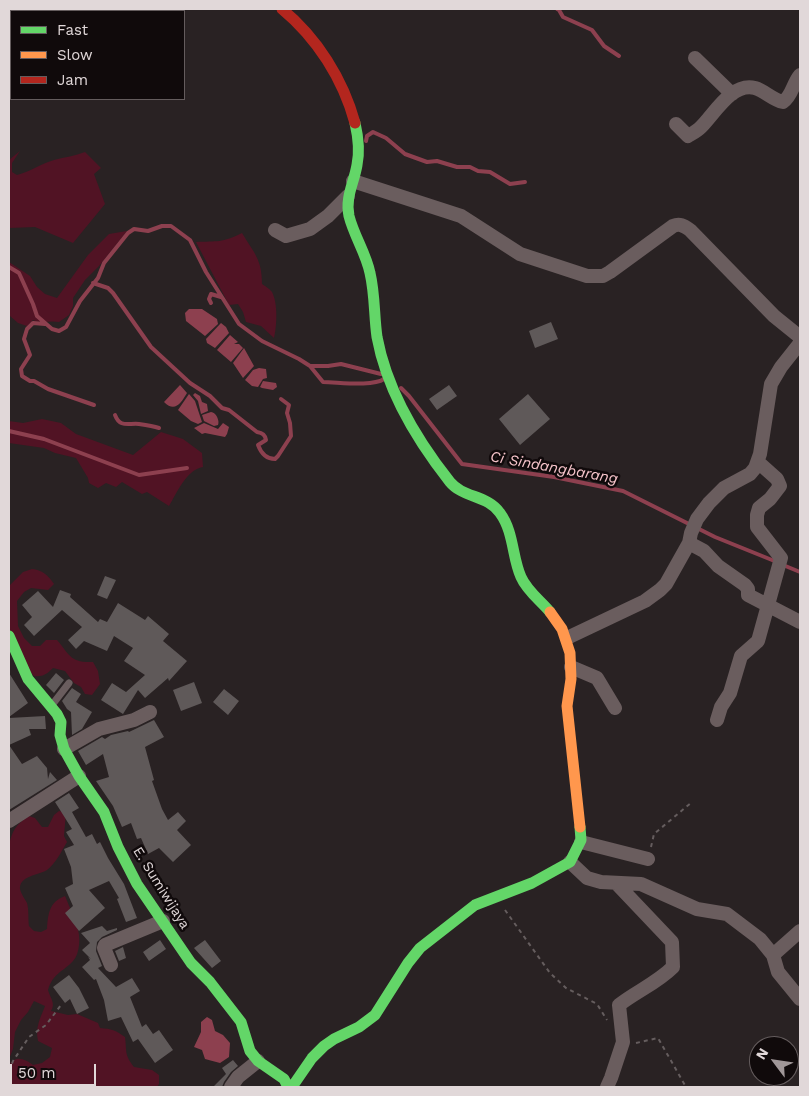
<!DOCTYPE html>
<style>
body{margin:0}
#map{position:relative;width:809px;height:1096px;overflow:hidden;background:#292223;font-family:"Work Sans",sans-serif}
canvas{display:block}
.frame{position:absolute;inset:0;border:10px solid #e1d8d9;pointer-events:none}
.legend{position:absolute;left:10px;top:10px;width:175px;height:90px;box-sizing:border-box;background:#100a0b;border:1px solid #645c5d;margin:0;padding:6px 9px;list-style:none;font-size:15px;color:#e1d8d9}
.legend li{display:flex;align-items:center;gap:10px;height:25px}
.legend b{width:25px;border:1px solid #645c5d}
.north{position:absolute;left:749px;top:1036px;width:50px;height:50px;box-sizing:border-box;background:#100a0b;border:1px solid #645c5d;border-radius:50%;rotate:301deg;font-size:14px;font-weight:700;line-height:20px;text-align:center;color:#e1d8d9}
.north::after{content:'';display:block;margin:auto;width:18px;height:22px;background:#a19899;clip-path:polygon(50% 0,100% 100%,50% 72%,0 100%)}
.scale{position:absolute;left:10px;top:1064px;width:86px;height:22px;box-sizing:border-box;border:2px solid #e1d8d9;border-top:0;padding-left:6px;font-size:15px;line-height:18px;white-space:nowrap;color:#e1d8d9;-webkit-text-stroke:4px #100a0b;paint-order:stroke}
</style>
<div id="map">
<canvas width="809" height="1096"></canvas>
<div class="frame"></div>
<ul class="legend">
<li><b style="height:6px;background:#63d668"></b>Fast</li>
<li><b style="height:6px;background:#ff974d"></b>Slow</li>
<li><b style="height:6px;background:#b3261e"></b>Jam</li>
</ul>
<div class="north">N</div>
<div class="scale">50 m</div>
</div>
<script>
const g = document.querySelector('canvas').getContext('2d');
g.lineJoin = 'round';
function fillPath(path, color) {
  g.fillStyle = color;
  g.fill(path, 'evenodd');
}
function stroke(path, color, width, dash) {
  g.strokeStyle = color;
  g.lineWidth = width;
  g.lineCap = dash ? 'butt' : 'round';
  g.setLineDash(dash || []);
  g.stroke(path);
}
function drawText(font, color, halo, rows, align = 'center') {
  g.font = font + ' "Work Sans",sans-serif';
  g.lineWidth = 5;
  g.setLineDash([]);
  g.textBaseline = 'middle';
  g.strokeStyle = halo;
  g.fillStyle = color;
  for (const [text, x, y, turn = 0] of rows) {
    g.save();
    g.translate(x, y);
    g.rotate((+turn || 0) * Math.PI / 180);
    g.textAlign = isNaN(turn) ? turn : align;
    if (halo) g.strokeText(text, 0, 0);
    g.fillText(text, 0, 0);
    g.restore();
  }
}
const green = new Path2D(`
 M20,151L12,163V172L17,175C30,172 42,163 54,160C65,157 75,156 85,152L101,168L94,174L105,204L73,243L35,227L9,228V160Z
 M127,231L99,266L85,280L73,298V306L69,315L59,322C50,320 41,324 33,320L27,326L18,323L10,316L9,262L30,276L37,287L45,294L57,298L88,255L109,234Z
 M242,233C254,253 262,259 262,284C265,286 270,289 272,292C278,303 277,326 274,338L261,326L246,322L243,312L238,304L229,305L196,242C217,241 222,243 242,233Z
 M42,419L61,423L76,434L133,455L161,432L183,439L202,453L203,467C186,470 177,493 169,506L147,492L142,494L122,482L116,487L106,483L98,488L89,483L88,478L76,458L55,453L44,448L9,443V421L23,423Z
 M32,569C42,570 48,575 54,584L48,590L31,588L24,592L17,601L18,626L24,638L32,646H40L46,640H57C70,655 70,663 93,662L98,671L100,684L92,695L85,694L81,687L74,683L65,671L53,668C47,674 43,677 34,676L9,649V586L23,572Z
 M59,811L66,812L64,836L67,842C61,852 56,863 47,870C39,875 19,876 20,889C21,894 25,899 27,903C29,910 28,919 29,926L34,931L41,932L47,929C48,914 49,902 65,896L70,908L68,914C71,918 75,922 77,927C81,936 80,954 73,961C63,972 53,973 48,990C50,998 56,1003 51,1011L68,1015L77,1014L98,1023L100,1028C112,1029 115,1030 125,1037C127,1052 124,1054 134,1067L152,1070L159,1075V1084L157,1087H9C9,1081 7,1072 9,1066C14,1054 26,1059 33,1065L42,1063L50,1057L52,1048L38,1041C35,1027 40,1019 45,1006L34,1001L28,1012L21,1020L15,1032L13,1049L9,1059V845C12,831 16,824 29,816L35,818L42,827H48L54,815Z`);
const water = new Path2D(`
 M189,309H202L217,319L218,324L205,336L186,321L185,313Z
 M221,323L226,327L229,333L215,348L207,343L206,339Z
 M230,335L238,342L234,344H239L243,348L231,362L217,350Z
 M244,348L254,366L243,378L233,363Z
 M259,368L266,369L267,378L263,379L258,387L252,386L245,380L253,370Z
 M263,381L276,383L277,387L273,390L262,388L260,387Z
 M180,385L187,393C181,403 175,413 164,402Z
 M195,393L200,396L202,402L207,404L208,411L201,414L198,401L193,395Z
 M189,394L195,401L202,422L198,424L191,421L178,410Z
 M211,412C216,412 220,421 218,425L214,426L204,421L202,415Z
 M204,423L218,429L223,423L229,427L227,434L225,437L205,433L202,434L194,428Z
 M207,1017L212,1020L215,1031L223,1035L230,1043L229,1057L220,1063L205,1059L202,1050L194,1047L201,1032V1022Z`);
const stream = new Path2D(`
 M557,9L559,10L563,17L592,30L604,46L619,56
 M366,141L367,136L373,132L386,138L405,154L427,162L437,161L457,167H470L478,171L490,172L510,184L525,182
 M9,267L19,273L33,304L37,316L52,329L59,331L66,327L80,301L98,278L104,263L128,233L134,229L148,231L162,226H171L190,240L206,272L239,324L262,341L299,359L310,366L323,382C338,382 372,387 384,379
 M93,283L108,288L113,293L151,347L190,383L210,396L222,408L229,410L257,432C263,433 265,435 266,440L258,445C261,453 266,459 275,459L278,456L291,436L290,423L287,413L289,405L281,399
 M211,303L209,299L211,294L221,297
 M45,324L33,323L27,329L24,339L30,355L21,369L22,376L30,381H34L48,389L94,405
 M310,366H328L341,364L381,374
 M401,388L409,396L462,464L554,477L623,491L715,537L777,562
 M115,415C120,428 128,423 139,424C146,425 153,426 159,428
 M9,431L44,439L139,475L187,468
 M783,565L800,572`);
const building = new Path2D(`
 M551,322L558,339L535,348L529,331Z
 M449,385L457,396L437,410L429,399Z
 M528,394L550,419L520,445L499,419Z
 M105,576L116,580L107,599L97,595Z
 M60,590L71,594L70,597L98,622L100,619L107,622L118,603L145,620L148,616L169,634L163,641L187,661L169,681L168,678L145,698L138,690L123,714L101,700L112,683L126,692L145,675L124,661L133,648L114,636L107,651L84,641L76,649L68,640L82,627L62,610L34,636L24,625L32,617L22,605L38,591L53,607Z
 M9,673L28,703L9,717Z
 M56,673L64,680L54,693L46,685Z
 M194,682L202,703L181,711L173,690Z
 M72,688L81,694L76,702L92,712L82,729L72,735L71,712L67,709L62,701Z
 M224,689L239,701L228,715L213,702Z
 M45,716L46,729H29L31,735L9,745L22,764L37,756L47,768L48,779L50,772L57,780L9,810V718Z
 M154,720L164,737L145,747L154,780L152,781L162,809L168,820L178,812L186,821L177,830L191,845L173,862L159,848L148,854L141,838L137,839L131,823L122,827L113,806L96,781L109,777L103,754L86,765L78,751L102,737L105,739L111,735L128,731L129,732Z
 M69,793L79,808L72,812L86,837L92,834L97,844L100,842L108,858L124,884L137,918L126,922L117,899L119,898L109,881L89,890L105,908L79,931L65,913L73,906L65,888L73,884L71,867L64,849L74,845L66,832L72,829L55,802Z
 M102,926L107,931L117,928V930L102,937L97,942L96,951L102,966L98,968L116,987L132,978L140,991L130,997L142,1027L146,1024L153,1034L159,1030L173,1050L155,1063L138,1039L133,1042L121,1017L108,1021L104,1000L96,979L94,980L82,967L90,960L88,957L91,959L82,950L90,943L81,933Z
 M160,940L166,949L149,961L143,952Z
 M205,940L221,961L212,968L194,948Z
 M123,947L126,958L119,961L115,951Z
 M69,975L79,988L89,1008L77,1014L70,999L65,1003L53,987Z
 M233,1060L238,1066L231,1072L224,1082L222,1087H213L226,1074L222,1068Z`);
const path = new Path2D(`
 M651,847L654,834L692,802
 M505,910L550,973L566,988L597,1004L607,1020
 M636,1043L658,1038L686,1087
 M9,1071L13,1061L29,1037L46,1025L61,1005`);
const lane = new Path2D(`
 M52,705L69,683`);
const street = new Path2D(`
 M695,58L732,94
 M676,124L688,136C693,133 697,131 701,127C715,113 732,82 755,88C765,91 773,100 783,102C792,96 793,83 800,75
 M353,181L461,216L520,254L587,276H603L610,272L673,226C680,223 684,226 690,230L774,316L800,337
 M275,230L286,236L310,229L328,216L348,196
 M689,543L704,551L718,566L745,585L748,589V595L800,622
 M567,638L645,601L660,590L666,584L689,543L691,533L697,519L709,503L724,488L750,474L755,468L760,454L771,384L781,367L800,343
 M571,667L597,678L615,708
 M717,720L721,707L730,693L741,656L758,641L781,558L757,527V515L759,508L770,499L780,486L777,479L758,462
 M64,749L99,729L134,720L150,712
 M9,821L79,776
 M581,842L648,859
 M570,862L587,878L601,882L641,884L697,909L727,914L760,939L773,955L800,931
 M773,955L778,972L800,999
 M111,965L104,948L105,945L163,921
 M231,1087L238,1077L258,1061
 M607,1087L611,1078L623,1042L619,1005C637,991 657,983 673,967L672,942L616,883`);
const fast = new Path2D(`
 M355,123C358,136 360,151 357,165C354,183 345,197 349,216C354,236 366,253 370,273C375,294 374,316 377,337C387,391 416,439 450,482C463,498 488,495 500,513C514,532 512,557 521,577C527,591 541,601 550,612
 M9,636L28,679L57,714L61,722L60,735L64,749L79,776L104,812L118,847L137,884L191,963L210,982L241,1022L250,1051L258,1061L284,1079L288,1087
 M292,1087L312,1058L324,1046L334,1039L359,1027L375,1015L408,963L420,948L475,905L532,883L570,862L581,840L580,827`);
const slow = new Path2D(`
 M550,612L562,629L570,653L571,679L567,706L580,827`);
const jam = new Path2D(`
 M282,9C317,38 343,79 355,123`);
const streetNames = [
 ["E. Sumiwijaya",161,888,58]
];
const waterNames = [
 ["Ci Sindangbarang",554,468,10]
];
fillPath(green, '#511324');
fillPath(water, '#8d404f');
stroke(stream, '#8d404f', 4);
fillPath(building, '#5f5959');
stroke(path, '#655d5e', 2, [4, 4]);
stroke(lane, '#6a5d5e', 7);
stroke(street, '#6a5d5e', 14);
stroke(fast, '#63d668', 11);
stroke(slow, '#ff974d', 11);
stroke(jam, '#b3261e', 11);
drawText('14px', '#e1d8d9', '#100a0b', streetNames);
drawText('italic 15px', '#f6c4ca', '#100a0b', waterNames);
</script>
